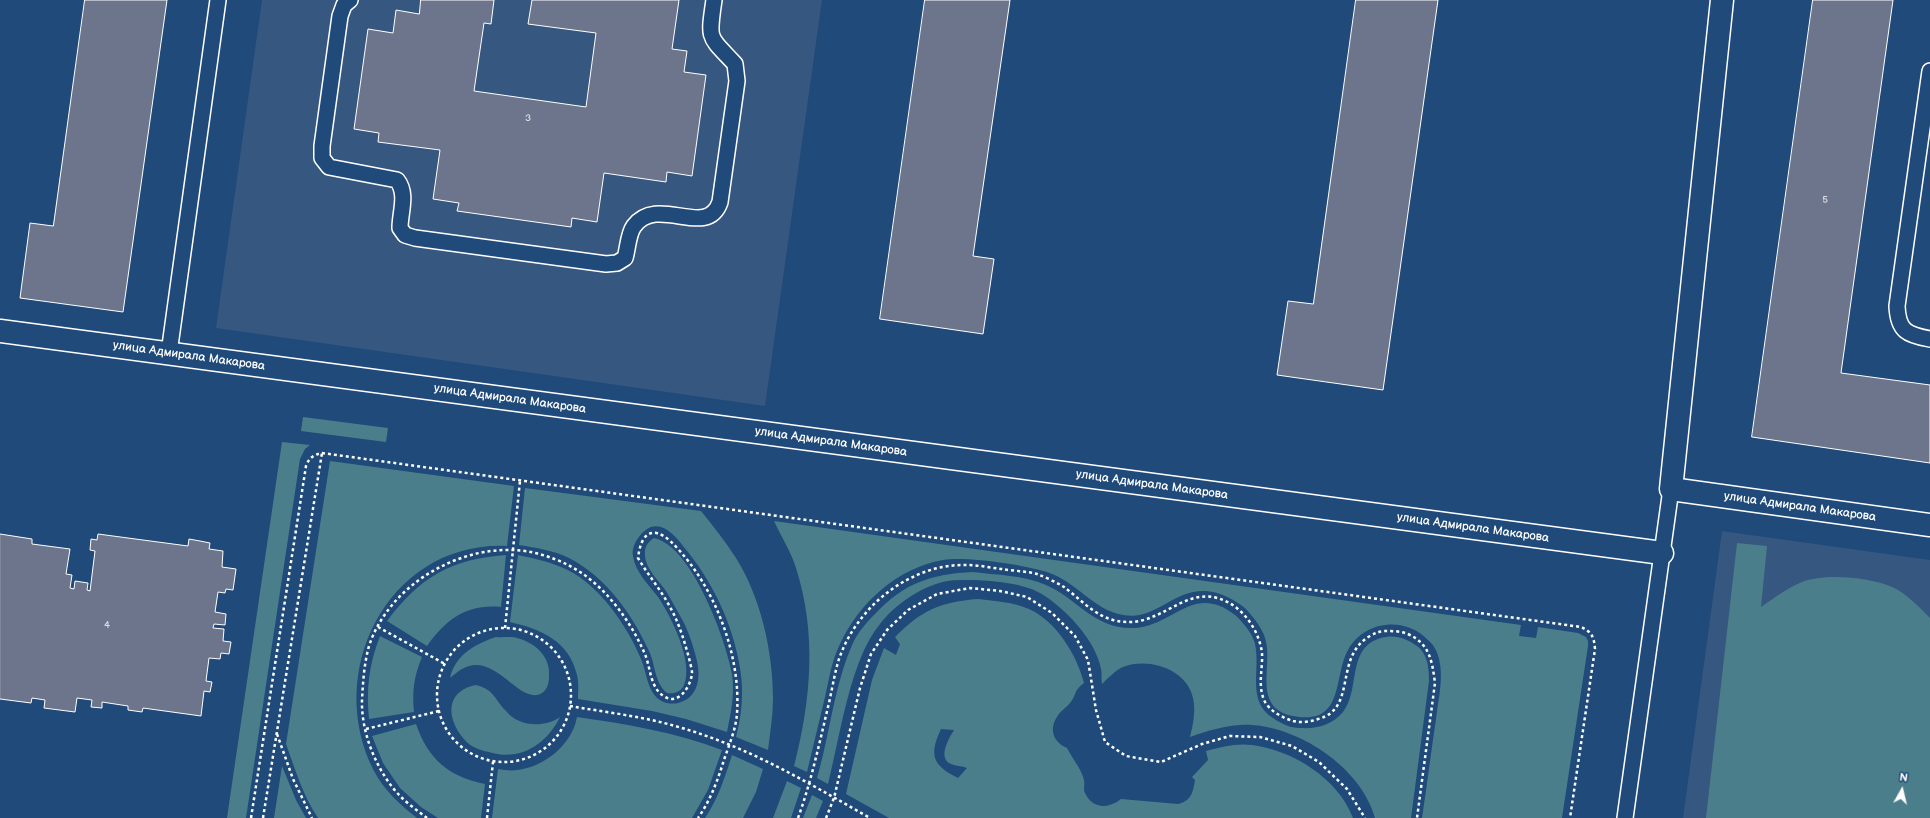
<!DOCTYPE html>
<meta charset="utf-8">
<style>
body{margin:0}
#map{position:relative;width:1930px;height:818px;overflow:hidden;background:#1f4a7a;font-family:"Balsamiq Sans",sans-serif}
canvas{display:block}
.north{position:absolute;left:1882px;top:770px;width:40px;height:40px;-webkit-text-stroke:3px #1f4a7a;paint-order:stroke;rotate:8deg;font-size:11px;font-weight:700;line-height:16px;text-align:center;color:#fff}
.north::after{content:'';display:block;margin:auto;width:14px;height:18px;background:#fff;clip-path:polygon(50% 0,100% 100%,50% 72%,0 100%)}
</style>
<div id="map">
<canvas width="1930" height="818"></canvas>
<div class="north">N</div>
</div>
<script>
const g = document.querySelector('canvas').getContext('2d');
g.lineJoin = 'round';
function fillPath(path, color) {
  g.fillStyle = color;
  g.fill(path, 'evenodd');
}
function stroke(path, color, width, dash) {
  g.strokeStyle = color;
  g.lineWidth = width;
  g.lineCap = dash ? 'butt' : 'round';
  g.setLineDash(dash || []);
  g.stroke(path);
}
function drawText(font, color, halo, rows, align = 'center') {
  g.font = font + ' "Balsamiq Sans",sans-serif';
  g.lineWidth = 3;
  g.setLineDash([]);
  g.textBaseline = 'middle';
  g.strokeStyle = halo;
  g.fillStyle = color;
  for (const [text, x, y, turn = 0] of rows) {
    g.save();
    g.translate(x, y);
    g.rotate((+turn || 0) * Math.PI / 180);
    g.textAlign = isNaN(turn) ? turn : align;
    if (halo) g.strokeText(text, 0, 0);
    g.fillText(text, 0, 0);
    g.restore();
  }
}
const built = new Path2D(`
 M262,0H822L765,406L216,328Z
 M1722,531L1930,560V818H1683Z`);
const green = new Path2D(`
 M303,417L388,428L386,442L301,431Z
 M282,442L310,445L305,449L300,459L246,818H227Z
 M330,461L514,486L507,546C389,541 323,671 374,771C384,790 401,806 417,818H318C303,796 295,769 286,744Z
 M525,488L701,511C713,526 725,541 736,558C761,598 773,652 773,699C773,716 770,733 768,750L736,737C742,714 744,692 740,668C733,624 712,580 683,546C676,537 665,523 651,527C641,531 631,545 633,556C635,572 649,585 658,597C671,616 694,662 684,685C681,692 674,694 667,693C654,682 656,666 649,651C632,614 606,577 569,558C553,550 536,548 519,545Z
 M774,521L1521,625L1519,636L1536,638L1538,627L1578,633L1586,637L1588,641V646L1562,818H1422C1427,785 1431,752 1436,719C1438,700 1444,678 1439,659C1437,651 1434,645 1428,640C1406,616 1364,620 1348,650C1333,677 1345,726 1293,716C1253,708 1272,668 1266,642C1264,630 1254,618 1246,609C1238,602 1227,596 1217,593C1177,582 1158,622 1123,615C1093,610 1076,581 1047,572C1024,565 967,556 943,560C897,568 859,603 840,644C832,660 829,679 825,697C819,722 813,747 807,772L794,766C811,700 817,634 796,568C791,552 781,536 774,521Z
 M654,538C692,546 726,640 732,674C735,694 731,712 727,732L686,719L652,711L578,699C578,692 579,682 577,675C569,641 541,629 510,622L518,555C532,558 547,561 561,567C597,581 627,625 641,659C646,670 646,682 653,693C663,709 687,706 695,690C700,680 699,668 696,657C693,646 689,633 684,623C678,612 672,601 666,591C659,581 645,568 645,555C644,547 648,542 654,538Z
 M1737,543L1767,546L1761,607C1774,598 1787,588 1802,582C1825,573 1869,577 1892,587C1906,593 1919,607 1930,618V818H1706Z
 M506,555L501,607C466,604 447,619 427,646L387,621C420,577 451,559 506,555Z
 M973,572C996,575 1024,575 1046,585C1078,599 1094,629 1133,628C1173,627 1193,582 1235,615C1242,621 1253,634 1255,644C1261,670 1246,701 1273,718C1282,724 1290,728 1300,728C1317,729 1332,725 1343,712C1361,689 1346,648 1381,638C1394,634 1406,638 1417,646C1428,654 1429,669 1429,681L1411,818H1375C1361,766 1293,722 1240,725C1223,726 1207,731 1190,737C1193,725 1196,711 1193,698C1187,669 1148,657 1123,667C1116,670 1108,678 1102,684C1101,679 1102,673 1101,669C1096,640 1064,607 1040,593C1022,583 995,581 975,580C962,580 948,579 936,584C915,591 893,607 880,624C850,660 840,737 828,784L817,778C830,734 834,685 853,643C858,632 867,622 875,614C904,583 931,574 973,572Z
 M978,599C995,601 1013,602 1029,609C1056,621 1077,655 1084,683C1073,691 1077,695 1070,703C1066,708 1060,711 1057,717C1049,729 1053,742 1067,748C1072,758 1082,770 1084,780C1085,785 1083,789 1085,793C1092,809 1109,809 1121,799L1178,804C1191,801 1193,793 1195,780L1192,777L1208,760L1206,751C1221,747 1236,743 1252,745C1292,750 1338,778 1353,818H889L846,794L872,680L884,648L896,655L900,644L895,637C922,610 940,602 978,599ZM941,729L954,730C949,738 937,758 951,764C956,766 962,766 967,768L958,778C932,765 929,755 941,729Z
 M380,636L422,657C414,676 412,691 414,712L369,719C366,689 369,664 380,636Z
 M496,637C502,638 511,636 517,638C536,643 551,657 549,677C549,683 547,690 542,693C520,707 495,650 462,669C458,671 454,675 450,678C455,655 475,644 496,637Z
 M476,685C495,690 494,699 506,711C519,727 544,728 560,717C547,744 520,762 489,752C483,751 474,748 469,744C448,725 441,692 476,685Z
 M577,717C626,724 675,732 722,750L708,790L692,818H492L498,769C504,770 511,771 517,770C544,767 572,745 577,717Z
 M416,724C428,759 449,777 485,784L481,818H438L421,807L400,788L383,763L372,736Z
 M732,755L763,769L756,792L743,818H705C718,799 725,777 732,755Z
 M282,766L296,800L306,818H274Z
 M787,781L801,788L791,818H773Z
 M812,795L823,801L816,818H803Z`);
const building = new Path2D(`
 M85,0H167L123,312L20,298L30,223L53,226Z
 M421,0H494L491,24L484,23L474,91L586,107L596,33L528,24L532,0H679L672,49L687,51L684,72L706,75L692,176L667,172L666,182L604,173L597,222L572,218L571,227L457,211L459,203L433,199L440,150L378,142L379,133L354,129L368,29L393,33L396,10L419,14Z
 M925,0H1010L973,256L994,259L983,334L880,319Z
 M1356,0H1438L1383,390L1277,375L1288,301L1313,304Z
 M1813,0H1893L1841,373L1930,385V463L1752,437Z
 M0,534L32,539V544L70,549L66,574L72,575L70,588L74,589L75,581L88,583L87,590L90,591L95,551L90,550L91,539L97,540L98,534L188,546L189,539L200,541L210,543L209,549L223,551L222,567L236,569L233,590L226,589L225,593L218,592L215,612L226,614L225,625L214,624L213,628L224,629L223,641L231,642L229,654L221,653L220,659L209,658L206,681L212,682L210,692L204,691L201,716L143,708L142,712L128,710V706L102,702V708L91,707L92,700L77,698L75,712L44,708L45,700L32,698L31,703L0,699Z`);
const path = new Path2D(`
 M378,627L445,664
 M505,628L520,481
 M437 695a67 67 0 1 1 134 0a67 67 0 1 1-134 0Z
 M570,706C604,712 641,716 675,726C747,746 805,781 870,818
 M366,729L439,711
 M277,734L293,779L312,818
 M251,818L306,466C309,458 313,455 322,453L1581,627C1592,632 1594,637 1595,649L1570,818
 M263,818L322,453
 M427,818C418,811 408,804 400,796C377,772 361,733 362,700C363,682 364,664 369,646C388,588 453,548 512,550C531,550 552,557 568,565C602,582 629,618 644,652C651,666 649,688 665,697C679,705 691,686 692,673C692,669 690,663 689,658C684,640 679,623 670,607C661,590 648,575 638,558C642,525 659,527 678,549C716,590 741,657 737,713C736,730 728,747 723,763C717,782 710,801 698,818
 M487,818L493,762
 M798,818C811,782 819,745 828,707C832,691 834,675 839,659C857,606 911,563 968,565C979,565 991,568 1002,569C1013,571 1026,571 1037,574C1045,577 1056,582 1064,587C1079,598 1094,615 1113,620C1157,632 1180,588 1217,598C1241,604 1259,629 1262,653C1263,669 1257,686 1265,702C1270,711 1283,718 1293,721C1301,723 1310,722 1318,719C1358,709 1333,657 1370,636C1375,633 1378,632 1384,631C1392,631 1401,631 1408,634C1430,644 1432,661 1435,683L1417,818
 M826,818L834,798L860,688L871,654L887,630L908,610L937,594L970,588L1000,591L1027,597L1052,613L1075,636L1088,660L1096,710L1105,742L1126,756L1161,762L1202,744L1230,736L1260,737L1292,746L1319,762L1347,789L1365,818`);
const service = new Path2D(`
 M350,0L344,5L340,16L322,146V158L329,167L397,180C408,194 400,212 400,228L405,235L415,238L606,264L617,263L625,258C628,248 628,234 634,226C658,194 707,240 720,202L737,81L735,64C708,35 708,41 714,0
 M1930,71L1897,306C1898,331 1907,335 1930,339
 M169,353L218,0
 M1625,818L1671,489`);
const minor = new Path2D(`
 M1722,0L1671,489L1930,525
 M0,331L1662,553`);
const numberNames = [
 ["3",528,118],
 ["5",1825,200],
 ["4",107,625]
];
const streetNames = [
 ["улица Адмирала Макарова",189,356,8],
 ["улица Адмирала Макарова",510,399,8],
 ["улица Адмирала Макарова",831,442,8],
 ["улица Адмирала Макарова",1152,485,8],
 ["улица Адмирала Макарова",1800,507,8],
 ["улица Адмирала Макарова",1473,528,8]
];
fillPath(built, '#36577f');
fillPath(green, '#4b7e8b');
fillPath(building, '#6c758c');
stroke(building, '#fff', 1);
stroke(service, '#fff', 18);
stroke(minor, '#fff', 25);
stroke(path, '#fff', 2.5, [3, 3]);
stroke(service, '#1f4a7a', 15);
stroke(minor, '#1f4a7a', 22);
drawText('10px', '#dadce2', null, numberNames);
drawText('12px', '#fff', '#1f4a7a', streetNames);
</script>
